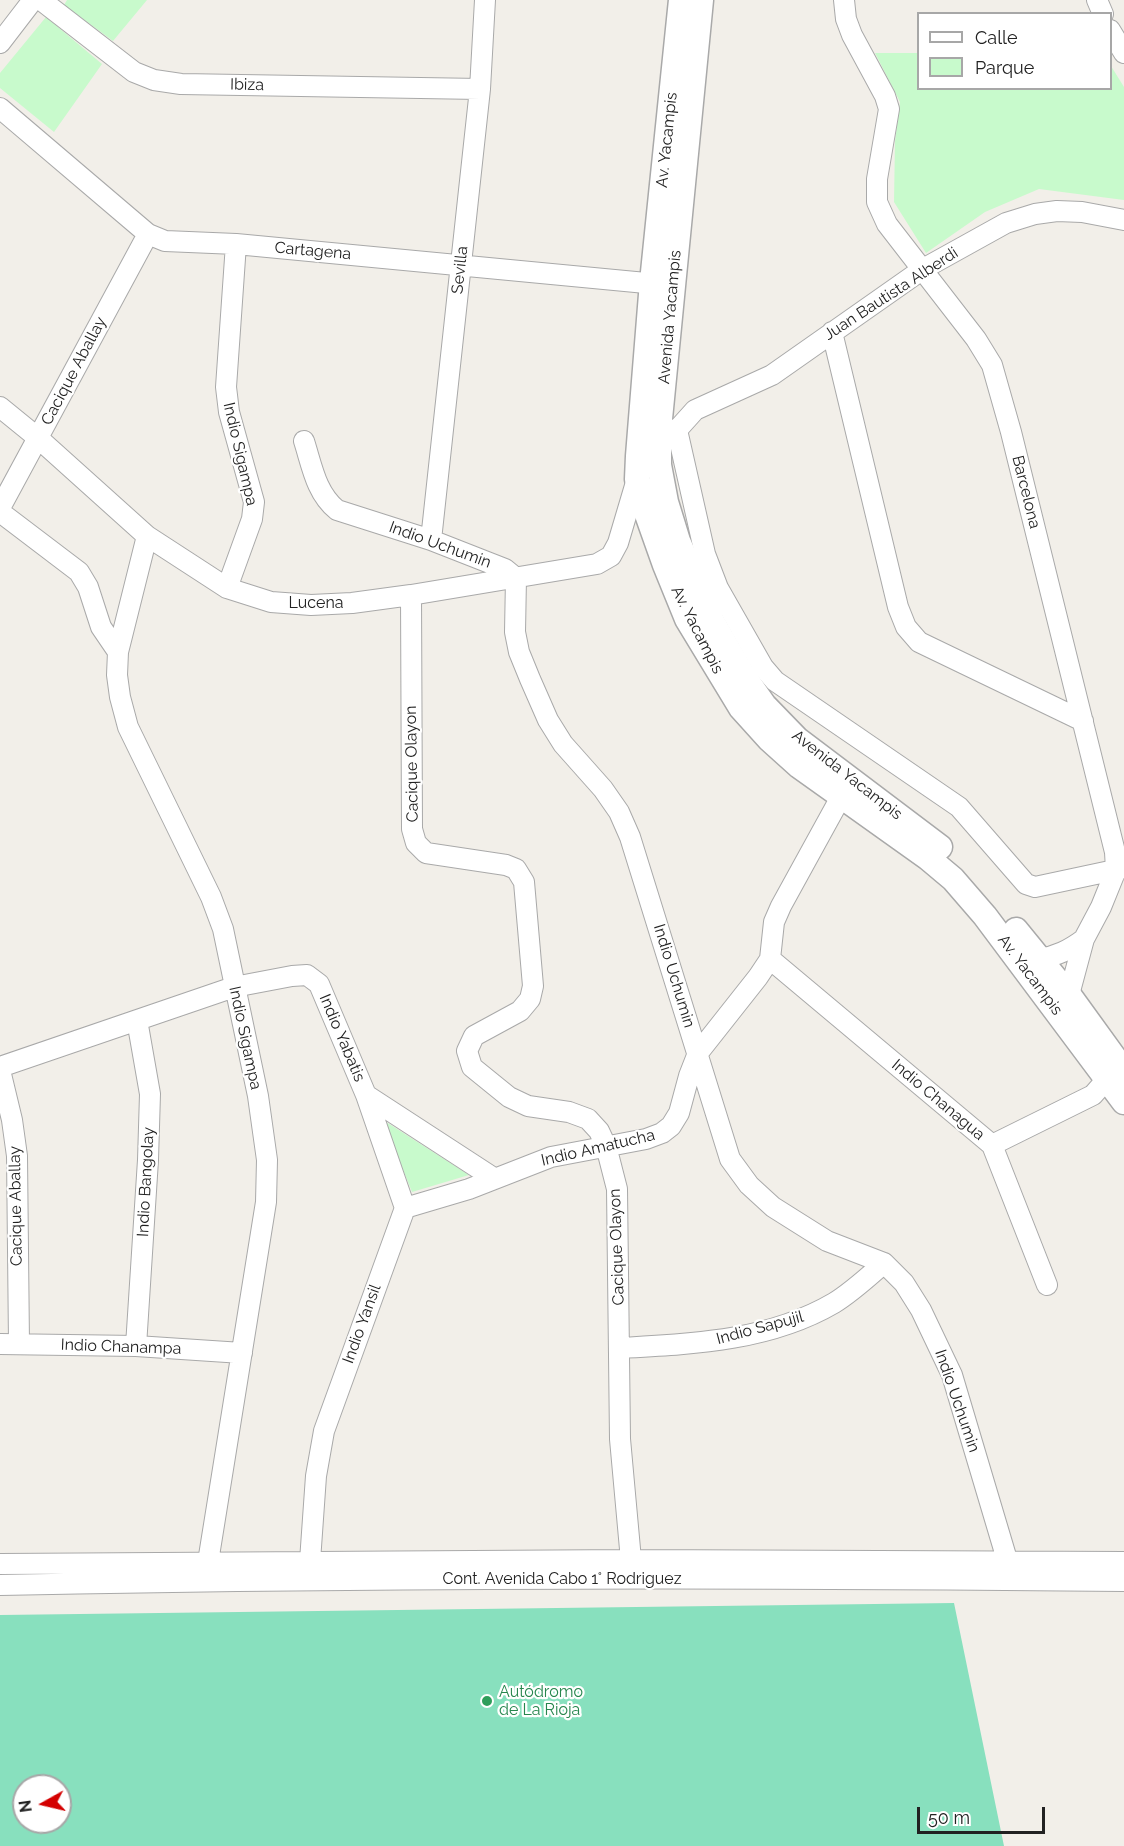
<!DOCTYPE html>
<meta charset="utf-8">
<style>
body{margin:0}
#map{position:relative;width:1124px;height:1846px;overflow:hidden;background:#f2efe9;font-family:Raleway,sans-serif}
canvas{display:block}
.legend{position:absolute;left:917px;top:12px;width:195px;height:78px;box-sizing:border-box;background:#fff;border:2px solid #a7a7a7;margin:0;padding:8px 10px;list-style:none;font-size:18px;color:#222}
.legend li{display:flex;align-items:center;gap:12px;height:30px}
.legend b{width:30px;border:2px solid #a7a7a7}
.north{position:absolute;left:12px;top:1774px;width:60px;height:60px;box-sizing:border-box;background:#fff;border:2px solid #a7a7a7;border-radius:50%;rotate:262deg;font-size:16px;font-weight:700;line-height:24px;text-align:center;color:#222}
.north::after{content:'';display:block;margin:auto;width:21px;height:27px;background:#d40000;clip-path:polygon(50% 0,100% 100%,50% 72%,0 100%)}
.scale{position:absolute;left:917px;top:1807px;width:128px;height:27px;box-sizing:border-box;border:3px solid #222;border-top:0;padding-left:8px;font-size:18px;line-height:21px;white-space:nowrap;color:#222;-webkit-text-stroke:4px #fff;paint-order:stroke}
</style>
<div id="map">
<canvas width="1124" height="1846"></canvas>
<ul class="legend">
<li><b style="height:8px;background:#fff"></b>Calle</li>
<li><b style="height:16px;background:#c8facc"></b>Parque</li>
</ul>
<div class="north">N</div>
<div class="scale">50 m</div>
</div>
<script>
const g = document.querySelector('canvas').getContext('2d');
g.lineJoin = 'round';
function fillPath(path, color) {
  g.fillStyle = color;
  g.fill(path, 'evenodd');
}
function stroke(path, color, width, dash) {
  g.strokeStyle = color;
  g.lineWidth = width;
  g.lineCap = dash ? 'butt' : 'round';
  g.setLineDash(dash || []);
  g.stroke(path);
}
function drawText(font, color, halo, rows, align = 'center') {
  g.font = font + ' Raleway,sans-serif';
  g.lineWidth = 4.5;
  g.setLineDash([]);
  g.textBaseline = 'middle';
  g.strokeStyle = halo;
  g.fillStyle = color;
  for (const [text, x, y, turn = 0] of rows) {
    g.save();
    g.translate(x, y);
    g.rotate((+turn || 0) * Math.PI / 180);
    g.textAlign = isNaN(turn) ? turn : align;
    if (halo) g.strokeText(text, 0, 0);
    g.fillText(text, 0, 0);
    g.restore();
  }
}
const park = new Path2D(`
 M67,0H147L113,41L64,5Z
 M46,17L102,64L54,132L0,88V73Z
 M875,53H918V88H1110L1111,66L1124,87V200L1039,189L985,212L926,253L894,202L895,141L900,102Z
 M383,1120L469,1175L412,1192Z`);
const pitch = new Path2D(`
 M954,1603L1004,1846H0V1615ZM24,1786H60V1822H24Z`);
const minor = new Path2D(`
 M41,0L134,72L154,80L181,84L480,89
 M844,0L846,19L852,35L885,96L889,109L877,179V202L887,224L976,339L992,365L1011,432L1115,852L1116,870L1101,907L1084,939L1069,995L1064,1006
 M1097,0L1103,14
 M1110,30L1124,53
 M0,43L33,0
 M0,108L148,234L165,241L236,244L667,285
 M832,332L898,607L906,627L919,642L1083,721
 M0,407L38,438L147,536L227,588L271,602L311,605L352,603L411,595L597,564L611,556L618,543L637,479
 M659,429L677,430L705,554L718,588L763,667L775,681L959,807L1026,884L1035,887L1124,868
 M677,430L695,410L772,375L923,269L1006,223L1035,214L1057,211L1082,212L1124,220
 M304,441C312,466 316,493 337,510L431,540L505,569L516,578L515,632L519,652L530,679L548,720L563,744L603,789L619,812L630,837L730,1159L749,1185L773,1207L827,1241L884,1263L904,1283L921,1310L952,1375L1008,1563
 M0,508L148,234
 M0,512L79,572L88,587L101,627L118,652
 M147,536L118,652L117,675L120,697L128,727L211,897L223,929L258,1096L267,1160L266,1202L208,1562
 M431,540L480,89L485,0
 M227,588L252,519L254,502L229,412L226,387L236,244
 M411,595L412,829L416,843L426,853L506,865L516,869L524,882L533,986L530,999L520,1011L474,1036L467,1051L472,1067L509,1097L528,1106L569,1112L588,1119L599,1131L606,1146L617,1189L620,1439L631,1560
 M770,959L992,1145L1047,1285
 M1039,959C1057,956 1069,950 1084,939
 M0,1067L234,987L292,976L307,975L319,984L366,1095L405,1208L324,1431L316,1476L310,1561
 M0,1070L12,1120L17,1156L19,1344
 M366,1095L495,1179
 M992,1145L1093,1095L1107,1079L1110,1065
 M405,1208L469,1189L551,1157L646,1139L662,1133L671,1126L679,1113L689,1076L698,1053L758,977L770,959L774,922L781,906L842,795
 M0,1344L136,1346L242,1353
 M136,1346L148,1160L150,1094L137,1020
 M620,1348C693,1344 769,1341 834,1303C852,1292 868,1277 884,1263
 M0,1564L631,1560L1124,1562
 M0,1585C375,1577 749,1577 1124,1581`);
const tertiary = new Path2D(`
 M681,0L652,282L638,456L637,479L643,503L665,565L687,619L741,708L769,739L799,766L928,858L953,879L985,916L1124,1102
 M701,0L659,429V465L666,502L678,541L712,621L743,675L764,705L797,739L940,847
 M1016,930L1069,995L1124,1071`);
const markers = [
 [487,1701,6,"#2e9e5b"]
];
const streetNames = [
 ["Ibiza",247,85,1],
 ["Av. Yacampis",667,140,-84],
 ["Cartagena",313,251,5],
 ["Sevilla",460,270,-84],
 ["Juan Bautista Alberdi",891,294,-33],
 ["Avenida Yacampis",670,317,-85],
 ["Cacique Aballay",74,371,-62],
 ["Indio Sigampa",240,454,77],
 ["Barcelona",1026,492,76],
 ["Indio Uchumin",440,545,20],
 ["Lucena",316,603],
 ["Av. Yacampis",697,630,63],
 ["Cacique Olayon",412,764,-91],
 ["Avenida Yacampis",847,775,38],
 ["Av. Yacampis",1030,975,53],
 ["Indio Uchumin",674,976,73],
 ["Indio Sigampa",245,1038,78],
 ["Indio Yabatis",342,1038,67],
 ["Indio Chanagua",938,1100,40],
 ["Indio Amatucha",598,1148,-13],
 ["Indio Bangolay",146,1182,-87],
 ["Cacique Aballay",16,1206,-91],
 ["Cacique Olayon",617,1247,-92],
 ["Indio Yansil",362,1324,-70],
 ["Indio Sapujil",760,1328,-15],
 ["Indio Chanampa",121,1347,2],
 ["Indio Uchumin",957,1401,71],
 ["Cont. Avenida Cabo 1° Rodriguez",562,1579]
];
const leisureNames = [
 ["Autódromo",499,1692],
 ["de La Rioja",499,1710]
];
fillPath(park, '#c8facc');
fillPath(pitch, '#88e0be');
stroke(minor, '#a9a9a9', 22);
stroke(tertiary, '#a9a9a9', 27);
stroke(minor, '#fff', 20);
stroke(tertiary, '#fff', 24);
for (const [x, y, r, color] of markers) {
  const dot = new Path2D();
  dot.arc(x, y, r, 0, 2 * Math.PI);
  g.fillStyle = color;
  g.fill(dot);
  stroke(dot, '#fff', 2);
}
drawText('16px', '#222', '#fff', streetNames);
drawText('16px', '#27864d', '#fff', leisureNames, 'left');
</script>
